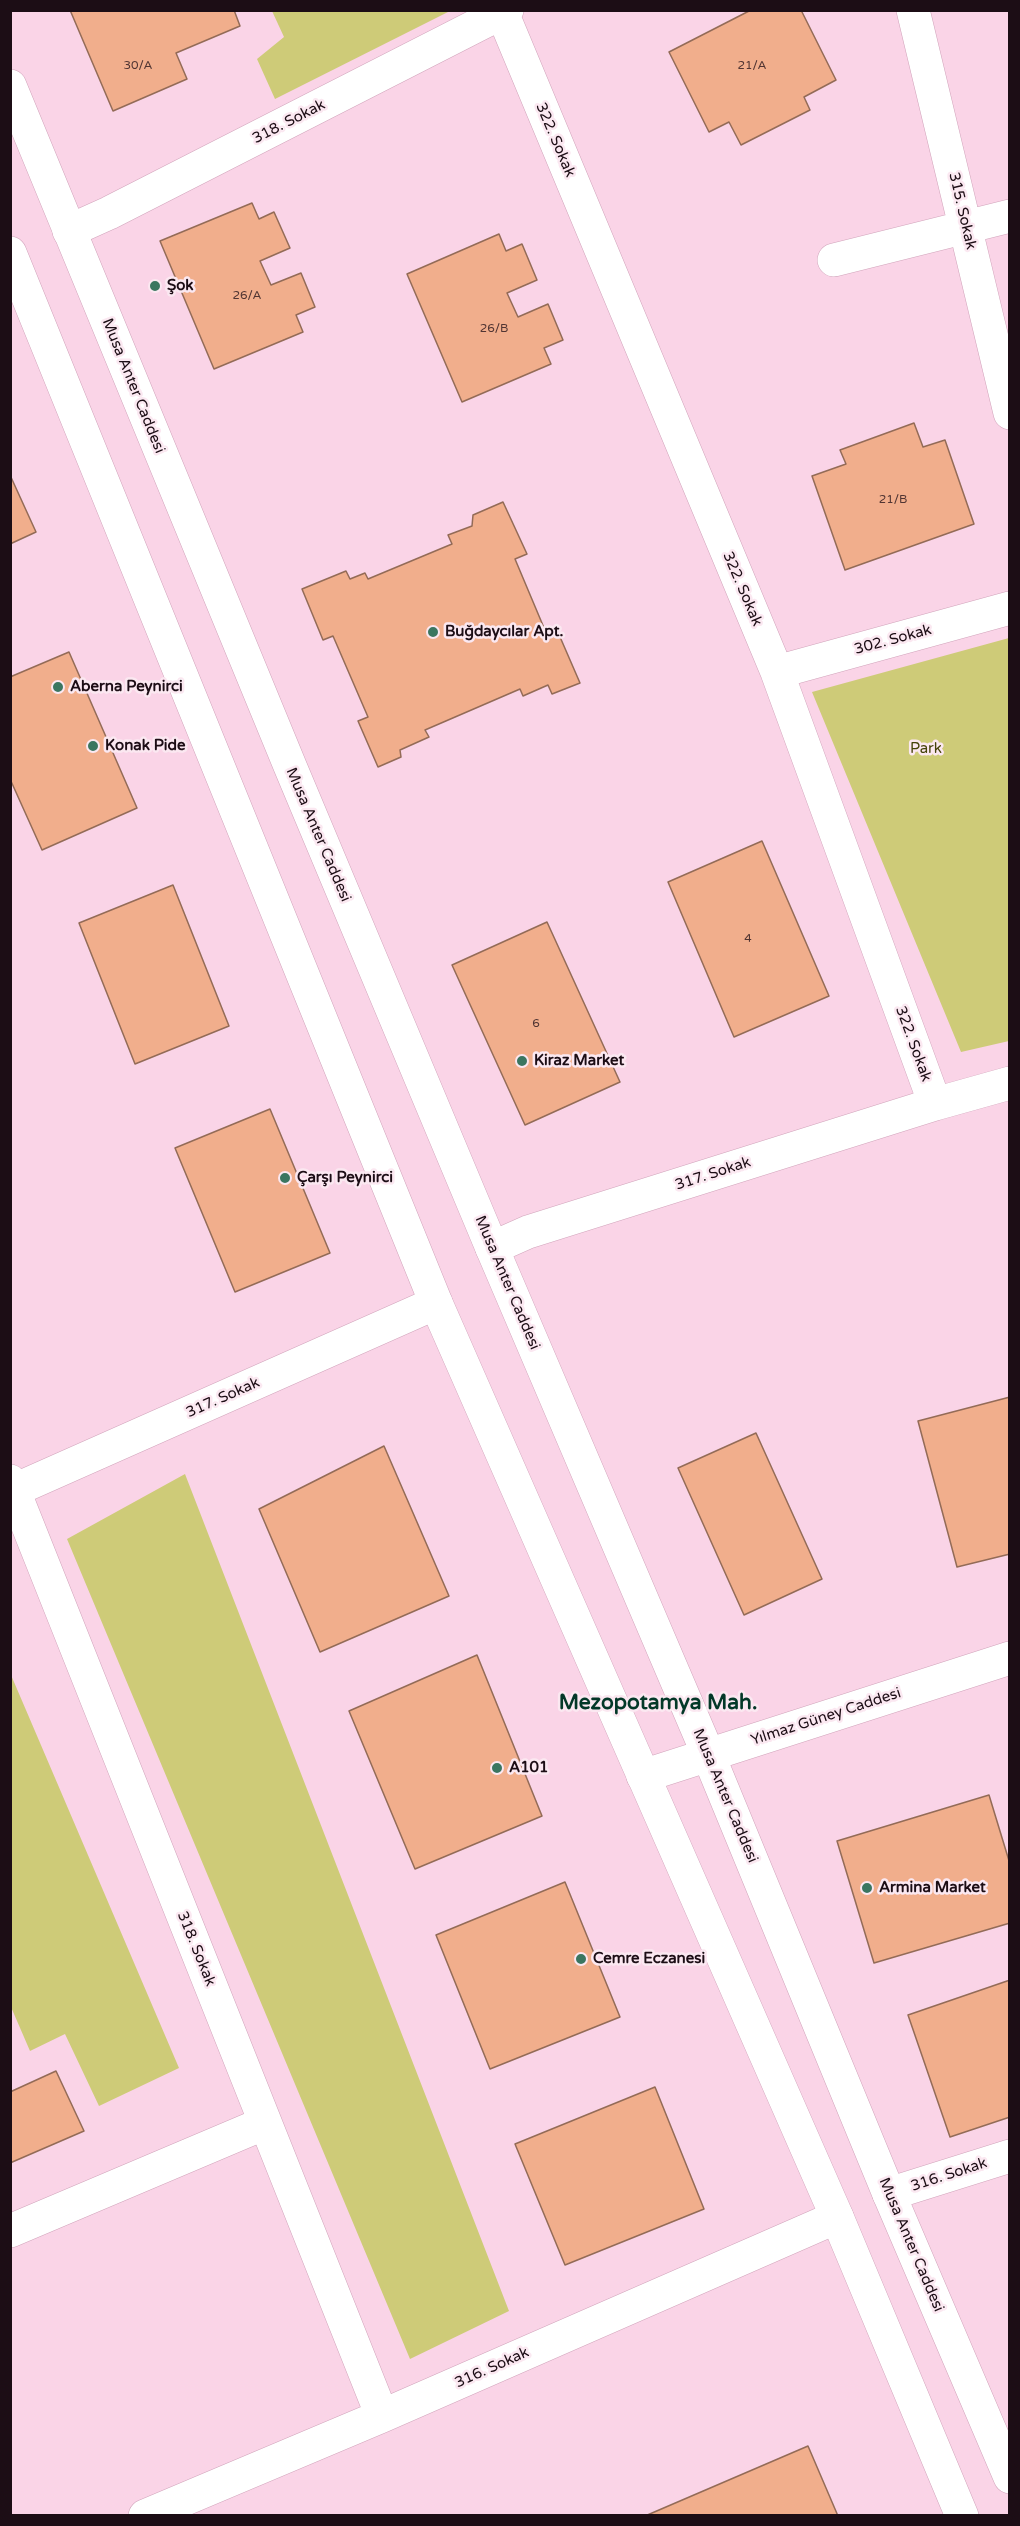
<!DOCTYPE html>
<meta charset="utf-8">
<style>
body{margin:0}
#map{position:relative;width:1020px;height:2526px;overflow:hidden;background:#fad4e7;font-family:"Varela Round",sans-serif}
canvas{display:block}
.frame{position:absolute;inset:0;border:12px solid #1c0d15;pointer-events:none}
</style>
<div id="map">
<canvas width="1020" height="2526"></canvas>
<div class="frame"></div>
</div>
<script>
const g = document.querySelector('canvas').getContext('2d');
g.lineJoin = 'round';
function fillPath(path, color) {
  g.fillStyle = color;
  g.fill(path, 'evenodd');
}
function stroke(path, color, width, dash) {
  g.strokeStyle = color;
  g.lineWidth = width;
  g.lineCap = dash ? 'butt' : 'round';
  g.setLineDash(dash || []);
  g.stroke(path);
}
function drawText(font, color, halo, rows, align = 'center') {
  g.font = font + ' "Varela Round",sans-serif';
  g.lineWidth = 5;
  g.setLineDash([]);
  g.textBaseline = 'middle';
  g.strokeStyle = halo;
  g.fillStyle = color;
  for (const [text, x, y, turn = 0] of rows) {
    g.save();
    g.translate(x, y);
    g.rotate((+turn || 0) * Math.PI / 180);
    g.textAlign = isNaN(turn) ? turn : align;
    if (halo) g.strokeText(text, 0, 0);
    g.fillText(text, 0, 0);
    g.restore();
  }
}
const green = new Path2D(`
 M272,11H450L275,99L257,59L284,37Z
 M1009,638V1041L961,1052L812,692Z
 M185,1474L509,2311L410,2359L67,1539Z
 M11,1675L179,2068L99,2106L65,2034L30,2051L11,2007Z`);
const building = new Path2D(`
 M70,10H234L240,26L176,53L187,79L113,111Z
 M751,10H801L836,80L804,97L810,110L741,145L729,122L709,132L669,52Z
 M252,203L259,219L274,212L290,248L260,261L271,285L301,273L315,307L296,315L303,332L214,369L160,241Z
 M499,234L506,251L522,244L537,280L507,293L518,317L548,304L563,340L544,348L551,364L462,402L407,274Z
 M914,423L923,447L945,440L974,524L845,570L812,476L846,464L840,450Z
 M10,475L36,532L10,544Z
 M503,502L527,554L515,559L547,635L557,630L580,683L552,694L548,685L523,696L520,689L425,730L429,737L400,750L401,757L378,767L358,721L368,717L333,636L323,640L302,589L346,571L350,579L365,573L368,579L452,544L448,535L472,526L473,515Z
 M69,652L137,808L42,850L10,779V677Z
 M762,841L829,996L734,1037L668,882Z
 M173,885L229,1026L135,1064L79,923Z
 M547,922L620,1082L525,1125L452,965Z
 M270,1109L330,1253L235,1292L175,1148Z
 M1010,1397V1554L957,1567L918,1421Z
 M756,1433L822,1579L744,1615L678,1468Z
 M384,1446L449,1596L320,1652L259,1509Z
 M477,1655L542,1816L415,1869L349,1711Z
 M989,1795L1010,1864V1923L874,1963L837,1841Z
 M565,1882L620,2017L490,2069L436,1935Z
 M1010,1980V2117L950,2137L908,2015Z
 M56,2071L84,2131L10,2163V2092Z
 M655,2087L704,2209L565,2265L515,2144Z
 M808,2446L838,2516H645Z`);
const minor = new Path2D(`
 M501,10L777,672L935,1104L1010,1083
 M913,10L1010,413
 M69,231L109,213L507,10
 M834,260L1010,216
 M777,672L1010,608
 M492,1248L528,1232L935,1104
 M10,1481L382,2416
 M10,1492L436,1303
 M643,1776L1010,1658
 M889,2194L1010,2156
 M10,2231L265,2123
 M145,2516L382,2416L837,2217`);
const major = new Path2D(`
 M10,86L290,766L492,1248L708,1754L889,2194L1010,2477
 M10,253L436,1303L837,2217L962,2516`);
const markers = [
 [155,286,6,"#3b7660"],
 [433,632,6,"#3b7660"],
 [58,687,6,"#3b7660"],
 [93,746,6,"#3b7660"],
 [522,1061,6,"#3b7660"],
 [285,1178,6,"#3b7660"],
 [497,1768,6,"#3b7660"],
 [867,1888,6,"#3b7660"],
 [581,1959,6,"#3b7660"]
];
const numberNames = [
 ["30/A",138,66],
 ["21/A",752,66],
 ["26/A",247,296],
 ["26/B",494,329],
 ["21/B",893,500],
 ["4",748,939],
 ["6",536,1024]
];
const streetNames = [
 ["318. Sokak",289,122,-27],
 ["322. Sokak",555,140,67],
 ["315. Sokak",962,211,77],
 ["Musa Anter Caddesi",133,386,68],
 ["322. Sokak",742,589,67],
 ["302. Sokak",893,640,-15],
 ["Musa Anter Caddesi",318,835,67],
 ["322. Sokak",913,1044,70],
 ["317. Sokak",713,1174,-18],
 ["Musa Anter Caddesi",507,1283,67],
 ["317. Sokak",223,1398,-24],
 ["Yılmaz Güney Caddesi",826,1717,-18],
 ["Musa Anter Caddesi",725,1796,67],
 ["318. Sokak",196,1949,68],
 ["316. Sokak",949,2175,-18],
 ["Musa Anter Caddesi",911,2245,67],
 ["316. Sokak",492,2368,-24]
];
const poiNames = [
 ["Şok",167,286],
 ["Buğdaycılar Apt.",445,632],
 ["Aberna Peynirci",70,687],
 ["Konak Pide",105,746],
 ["Kiraz Market",534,1061],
 ["Çarşı Peynirci",297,1178],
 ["A101",509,1768],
 ["Armina Market",879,1888],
 ["Cemre Eczanesi",593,1959]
];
const parkNames = [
 ["Park",926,749]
];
const districtNames = [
 ["Mezopotamya Mah.",658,1703]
];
fillPath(green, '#cecb78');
fillPath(building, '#f1ae8c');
stroke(building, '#936b57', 1.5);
stroke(minor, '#d1a4bb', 34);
stroke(major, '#d1a4bb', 34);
stroke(minor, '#fff', 33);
stroke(major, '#fff', 33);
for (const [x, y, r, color] of markers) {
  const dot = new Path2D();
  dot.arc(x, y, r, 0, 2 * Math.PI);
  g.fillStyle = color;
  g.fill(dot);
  stroke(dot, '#fbe8f1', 2);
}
drawText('12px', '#513533', null, numberNames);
drawText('15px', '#1c0d15', '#fbe8f1', streetNames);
drawText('bold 15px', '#1c0d15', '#fbe8f1', poiNames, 'left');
drawText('15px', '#444209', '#fbe8f1', parkNames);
drawText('bold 21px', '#033828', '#fbe8f1', districtNames);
</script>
